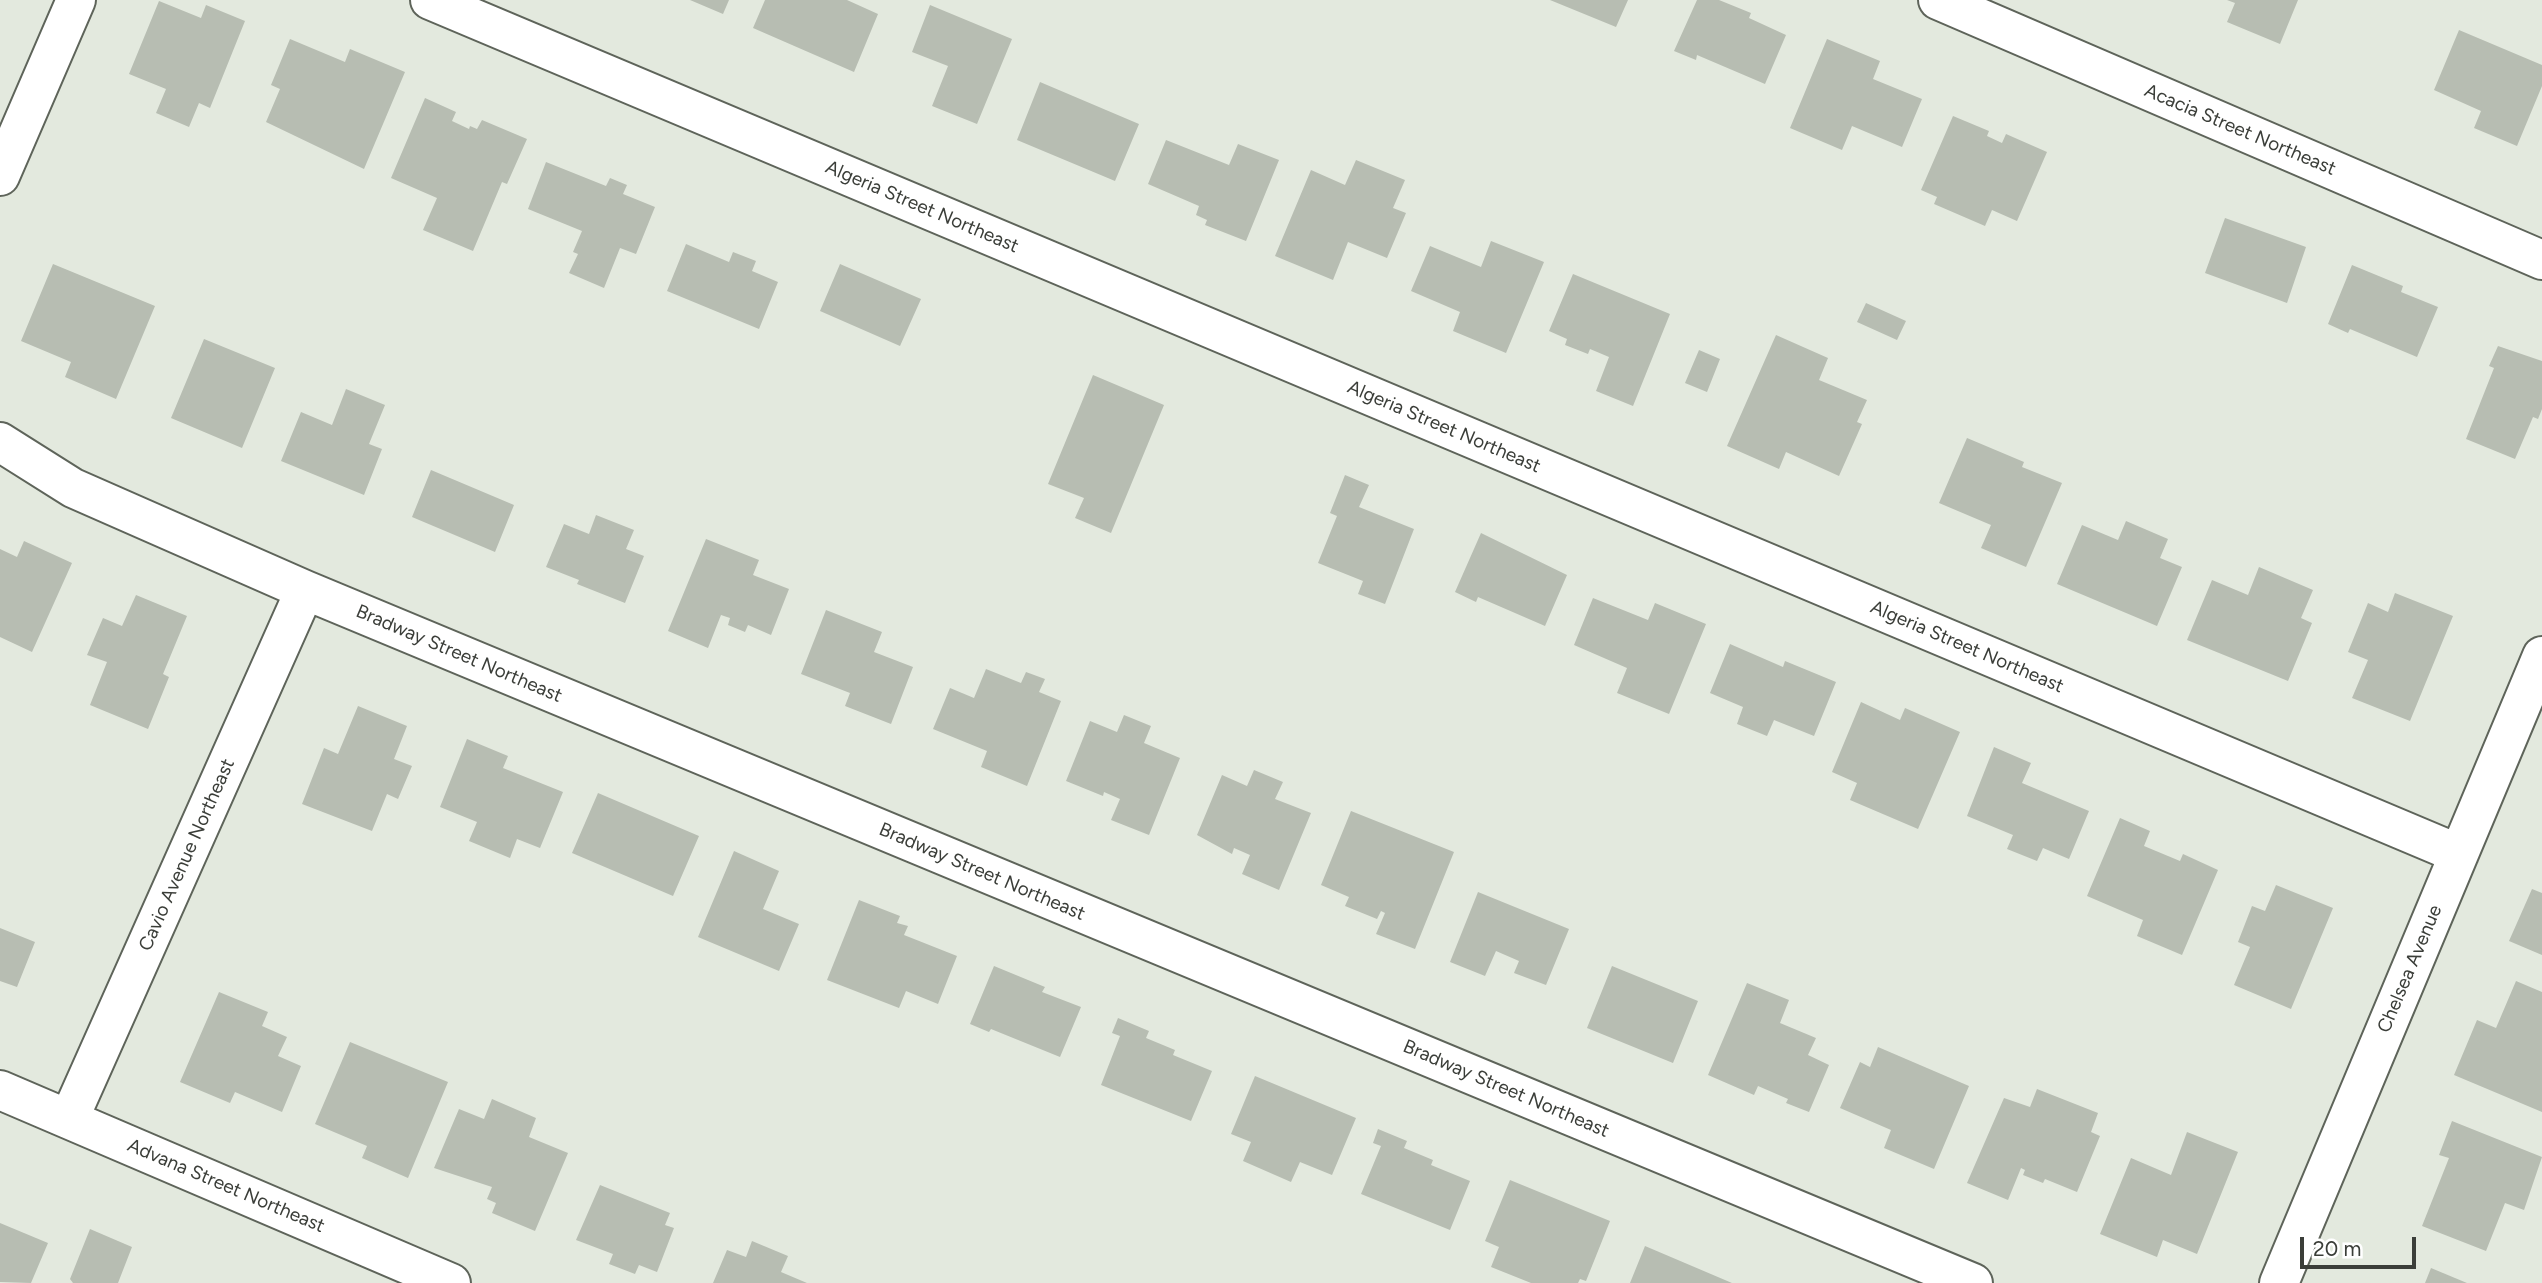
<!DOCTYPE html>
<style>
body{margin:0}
#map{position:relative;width:2542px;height:1283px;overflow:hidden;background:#e3e9de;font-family:Figtree,sans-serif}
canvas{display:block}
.scale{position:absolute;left:2300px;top:1237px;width:116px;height:32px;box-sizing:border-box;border:4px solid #3b3e39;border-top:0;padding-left:9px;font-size:21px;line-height:24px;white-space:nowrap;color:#3b3e39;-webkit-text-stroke:5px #fff;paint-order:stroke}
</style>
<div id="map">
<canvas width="2542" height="1283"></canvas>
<div class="scale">20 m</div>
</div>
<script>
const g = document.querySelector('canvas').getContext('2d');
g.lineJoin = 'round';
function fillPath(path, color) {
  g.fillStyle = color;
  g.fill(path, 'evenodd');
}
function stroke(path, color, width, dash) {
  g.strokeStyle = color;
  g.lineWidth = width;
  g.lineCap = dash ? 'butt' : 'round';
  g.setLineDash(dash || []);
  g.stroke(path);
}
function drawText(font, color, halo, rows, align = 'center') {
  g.font = font + ' Figtree,sans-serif';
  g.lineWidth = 7;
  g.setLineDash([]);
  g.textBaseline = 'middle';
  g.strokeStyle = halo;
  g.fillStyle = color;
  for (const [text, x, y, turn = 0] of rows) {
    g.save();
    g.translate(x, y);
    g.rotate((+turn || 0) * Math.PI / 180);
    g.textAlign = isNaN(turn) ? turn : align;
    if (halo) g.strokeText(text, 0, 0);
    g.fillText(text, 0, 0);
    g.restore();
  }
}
const building = new Path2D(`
 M690,0H729L723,14Z
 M765,0H847L878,14L854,72L753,28Z
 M1550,0H1628L1616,27Z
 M1697,0H1719L1751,13L1749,18L1786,35L1765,84L1697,55L1696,60L1674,51Z
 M2227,0H2298L2280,44L2227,22L2235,3Z
 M159,1L201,18L206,5L245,21L210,108L199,103L189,127L156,113L166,89L129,74Z
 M930,5L1012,39L977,124L932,106L948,66L912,52Z
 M2459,30L2542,65V86L2517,146L2474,128L2481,111L2434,90Z
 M290,39L345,62L350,49L405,72L364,169L266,122L280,89L271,85Z
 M1827,39L1880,61L1873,79L1922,99L1902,147L1852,126L1842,150L1790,128Z
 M1040,82L1139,124L1115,181L1017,140Z
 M425,98L456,112L452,121L469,129L470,126L477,129L482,120L527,139L507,184L502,182L473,251L423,230L437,198L391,178Z
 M1953,116L1989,131L1987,136L2002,143L2006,134L2047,152L2017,221L1992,210L1985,226L1934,204L1937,197L1921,190Z
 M1166,140L1229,165L1238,144L1279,160L1246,241L1205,225L1207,220L1196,215L1199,206L1148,184Z
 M1356,160L1405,180L1393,208L1406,213L1387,258L1348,242L1333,280L1275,256L1311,170L1345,185Z
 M546,162L606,186L610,178L627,185L623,194L655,207L636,254L620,248L604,288L569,273L578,254L573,252L582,231L528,209Z
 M2225,218L2306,247L2287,303L2205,273Z
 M1491,241L1544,262L1506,353L1453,331L1460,312L1411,291L1430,246L1481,267Z
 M686,244L729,262L733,252L756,261L752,271L778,282L759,329L667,291Z
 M53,264L155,306L116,399L65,377L71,362L21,341Z
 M840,264L921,299L900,346L820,311Z
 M2352,265L2403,286L2401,292L2438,307L2417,357L2350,329L2348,333L2328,324Z
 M1573,274L1670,314L1633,406L1596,391L1609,357L1590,349L1588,354L1565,345L1567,339L1549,331Z
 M1866,303L1906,321L1897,340L1857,322Z
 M1776,335L1828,358L1819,380L1867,400L1857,422L1862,424L1839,476L1786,452L1779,469L1727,446Z
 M204,339L275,368L242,448L171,418Z
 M2498,346L2542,361V409L2538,419L2533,417L2515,459L2466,439L2494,368L2489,366Z
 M1699,350L1720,359L1707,392L1685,383Z
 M1093,375L1164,405L1111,533L1075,518L1084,498L1048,484Z
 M346,389L385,405L369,444L382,449L364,495L281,461L301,412L332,425Z
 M1967,438L2024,462L2022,467L2062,483L2026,567L1981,548L1991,525L1939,503Z
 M431,470L514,505L495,552L412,517Z
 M1345,475L1369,485L1359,507L1414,529L1385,604L1358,594L1363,581L1318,563L1337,516L1330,513Z
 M596,515L634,530L626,549L644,556L625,603L577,584L579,580L546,567L564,524L589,534Z
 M2126,521L2168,539L2160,558L2182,567L2157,626L2057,584L2082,525L2118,540Z
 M1481,533L1567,575L1545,626L1478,597L1476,602L1455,592Z
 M706,539L759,560L753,575L789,589L771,635L748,625L745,632L728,625L730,618L721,615L708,648L668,631Z
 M24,541L72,563L32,652L0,637V549L17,557Z
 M2259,567L2313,590L2301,618L2312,623L2288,681L2187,640L2212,580L2248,595Z
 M2395,593L2453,616L2410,721L2352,698L2368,660L2348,652L2368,603L2388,612Z
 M136,595L187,616L163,674L169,677L148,729L90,705L107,662L87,655L103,618L122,626Z
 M1593,598L1648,620L1655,603L1706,624L1669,714L1617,693L1627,668L1574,645Z
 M826,610L882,632L874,652L913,667L891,724L845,706L850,693L801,674Z
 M1730,644L1783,667L1785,661L1836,682L1814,736L1774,720L1767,736L1737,724L1743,707L1710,693Z
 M986,669L1021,683L1026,672L1045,679L1039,692L1061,701L1027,786L981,767L987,751L933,729L950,688L974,698Z
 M1861,702L1900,720L1905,708L1960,732L1918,829L1850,800L1857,783L1832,772Z
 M358,706L407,726L394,759L412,766L398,799L387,794L372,831L302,804L324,748L338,754Z
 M1124,715L1151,726L1144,743L1180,758L1149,835L1111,820L1120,799L1104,792L1103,796L1066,781L1090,721L1117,732Z
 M467,739L508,756L503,768L563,792L540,848L517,839L510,858L469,841L477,822L440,807Z
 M1994,747L2031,763L2022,783L2089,811L2069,859L2043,848L2037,861L2007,849L2013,835L1967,816Z
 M1254,770L1283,782L1275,799L1311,813L1279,890L1242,874L1250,855L1234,848L1232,854L1197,835L1222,775L1247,786Z
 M598,793L699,836L673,896L572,853Z
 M1351,811L1454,852L1415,949L1376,934L1385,913L1381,911L1377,919L1345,906L1349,897L1321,885Z
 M2120,818L2150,831L2144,846L2180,861L2183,854L2218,870L2182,955L2137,936L2143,920L2087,896Z
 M734,851L779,871L763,909L799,924L779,971L698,937Z
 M2276,885L2333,908L2291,1009L2234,985L2250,947L2238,942L2252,906L2265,911Z
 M2532,889L2542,893V955L2509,941Z
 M1478,892L1569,929L1546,985L1514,973L1519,961L1496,951L1485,976L1450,962Z
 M859,900L900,916L897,923L908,926L904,935L957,956L938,1004L906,991L899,1008L827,980Z
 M0,928L35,942L17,987L0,981Z
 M994,966L1045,987L1042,992L1081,1007L1060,1057L991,1029L989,1032L970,1024Z
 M1612,966L1698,1001L1673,1063L1587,1028Z
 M2516,981L2542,992V1112L2454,1075L2477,1020L2496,1028Z
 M1747,983L1789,1000L1780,1023L1816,1038L1808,1055L1829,1065L1809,1112L1786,1103L1788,1099L1758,1086L1754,1095L1708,1075Z
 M219,992L268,1012L262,1026L287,1037L278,1056L301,1066L282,1112L235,1092L230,1103L180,1082Z
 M1118,1018L1149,1031L1146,1038L1175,1050L1173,1055L1212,1071L1191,1121L1101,1085L1120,1036L1112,1033Z
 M350,1042L448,1082L408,1178L362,1158L367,1146L315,1124Z
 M1878,1047L1969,1086L1934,1169L1884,1148L1891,1130L1840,1108L1860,1062L1870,1067Z
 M1255,1076L1356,1118L1332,1175L1300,1162L1291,1182L1243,1161L1251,1142L1231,1134Z
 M2037,1089L2098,1113L2091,1132L2100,1136L2077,1192L2045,1179L2043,1183L2023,1175L2025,1170L2021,1168L2008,1200L1967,1183L2004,1098L2030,1107Z
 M492,1099L536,1118L529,1137L568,1153L535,1231L492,1213L496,1203L487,1199L492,1187L434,1168L459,1109L484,1119Z
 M2452,1121L2542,1157L2524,1210L2505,1203L2486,1251L2422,1226L2449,1158L2439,1155Z
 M1378,1129L1407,1141L1404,1148L1433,1160L1431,1165L1470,1181L1450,1230L1361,1194L1381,1146L1373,1143Z
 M2187,1132L2238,1152L2197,1254L2163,1240L2157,1257L2100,1234L2131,1158L2171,1175Z
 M1510,1180L1610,1221L1586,1281L1580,1279L1578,1283H1531L1491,1267L1499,1247L1485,1241Z
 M600,1185L670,1213L665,1225L674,1228L657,1272L639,1265L635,1274L609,1264L613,1254L576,1240Z
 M0,1223L48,1243L31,1283L0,1282Z
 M90,1229L132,1247L118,1283H73L70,1279Z
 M752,1241L788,1256L781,1272L807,1283H713L727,1250L746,1257Z
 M1645,1246L1732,1283H1630Z
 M2431,1268L2467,1283H2425Z`);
const minor = new Path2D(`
 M430,0L2459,854
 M1938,0L2542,260
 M0,176L76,0
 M0,442L73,488L305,590L1973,1283
 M0,1090L451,1283
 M69,1119L305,590
 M2279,1283L2542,656`);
const streetNames = [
 ["Acacia Street Northeast",2240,130,23],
 ["Algeria Street Northeast",922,207,23],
 ["Algeria Street Northeast",1444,427,23],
 ["Algeria Street Northeast",1967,647,23],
 ["Bradway Street Northeast",459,654,23],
 ["Cavio Avenue Northeast",187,855,-66],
 ["Bradway Street Northeast",982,872,23],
 ["Chelsea Avenue",2410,969,-67],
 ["Bradway Street Northeast",1506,1089,23],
 ["Advana Street Northeast",226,1186,23]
];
fillPath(building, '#b7bdb2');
stroke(minor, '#5e645a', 42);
stroke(minor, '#fff', 38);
drawText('19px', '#3b3e39', '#fff', streetNames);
</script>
